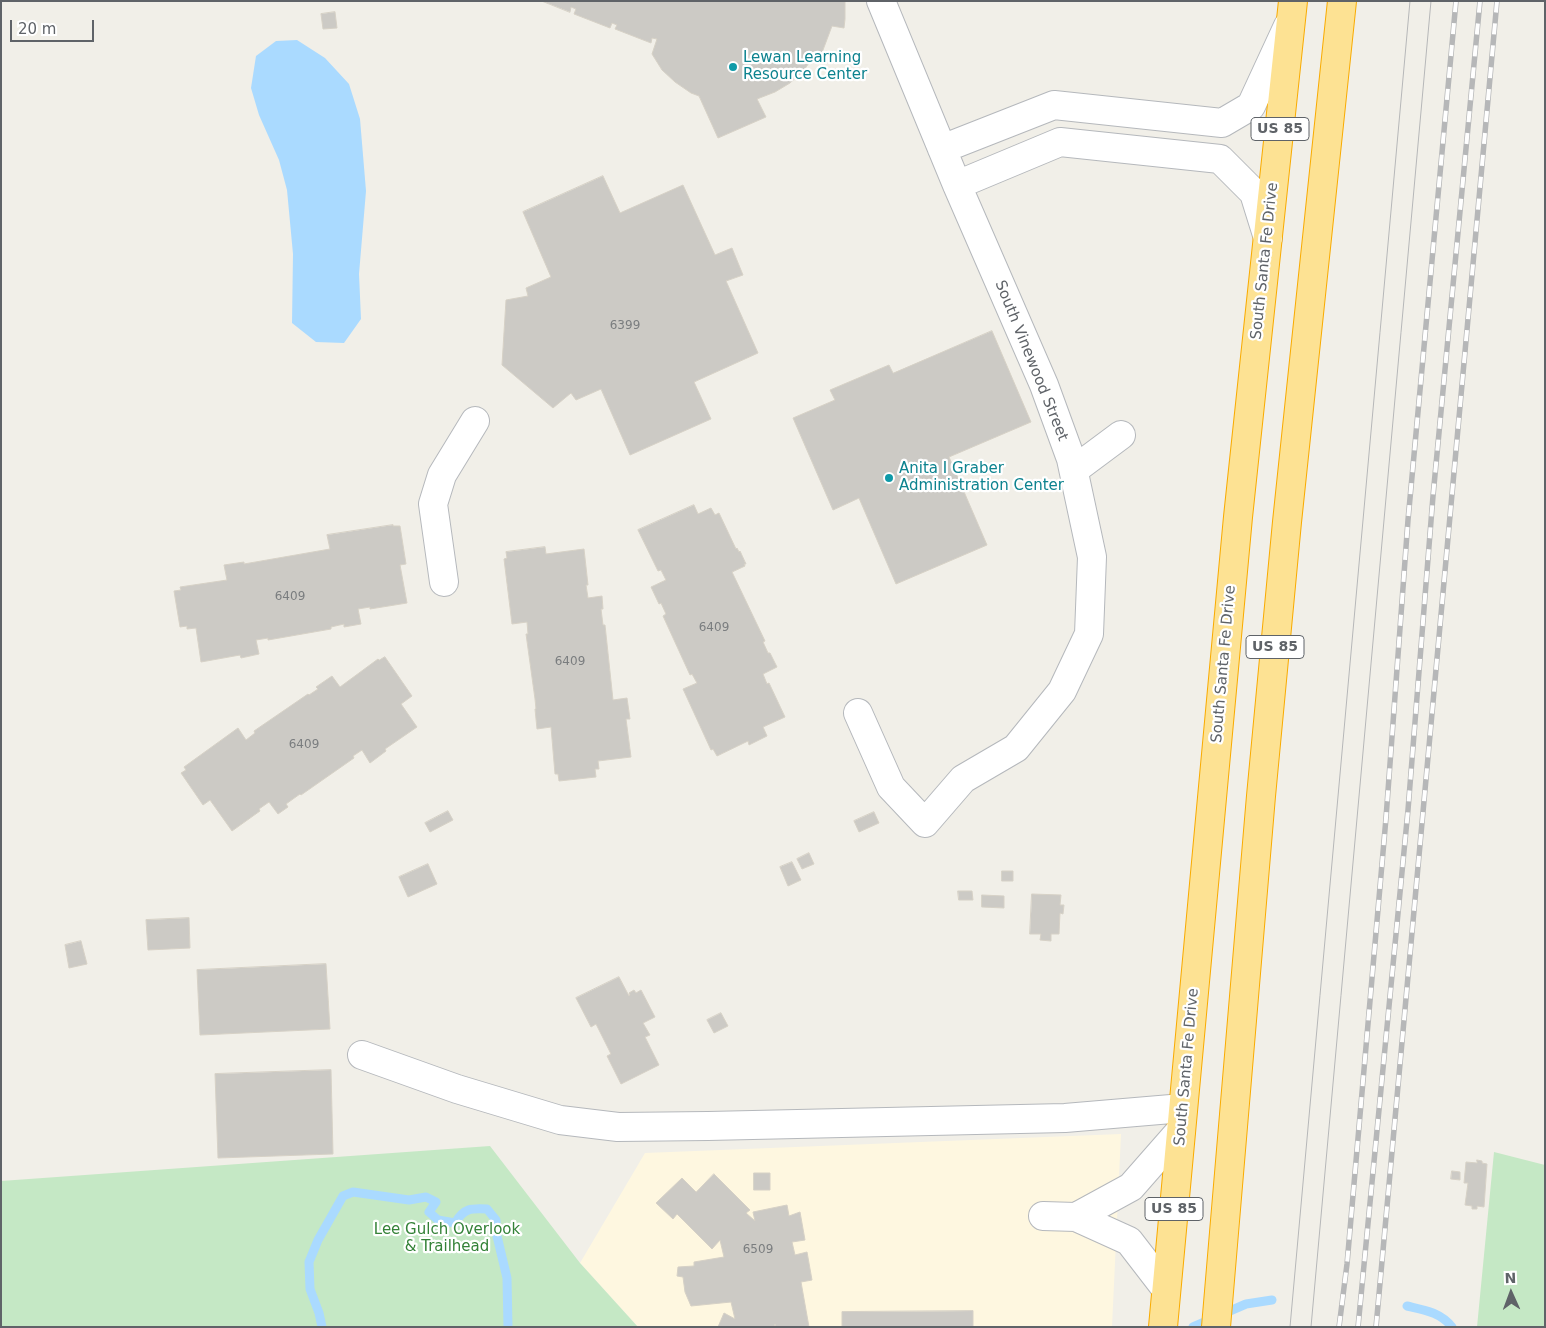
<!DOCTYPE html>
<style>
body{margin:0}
#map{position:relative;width:1546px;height:1328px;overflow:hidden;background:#f1efe8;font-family:"DejaVu Sans",sans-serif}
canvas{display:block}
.frame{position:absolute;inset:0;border:2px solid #5f6368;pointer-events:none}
.north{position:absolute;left:1486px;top:1268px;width:50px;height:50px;-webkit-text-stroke:4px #fff;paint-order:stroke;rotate:358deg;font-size:14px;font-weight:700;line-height:20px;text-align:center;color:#5f6368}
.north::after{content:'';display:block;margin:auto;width:18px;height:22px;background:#5f6368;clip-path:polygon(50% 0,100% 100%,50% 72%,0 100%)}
.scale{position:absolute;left:10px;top:20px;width:84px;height:22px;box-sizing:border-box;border:2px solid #5f6368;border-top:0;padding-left:6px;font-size:15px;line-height:18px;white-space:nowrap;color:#5f6368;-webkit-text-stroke:4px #fff;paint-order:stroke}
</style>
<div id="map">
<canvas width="1546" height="1328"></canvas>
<div class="frame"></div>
<div class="north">N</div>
<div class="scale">20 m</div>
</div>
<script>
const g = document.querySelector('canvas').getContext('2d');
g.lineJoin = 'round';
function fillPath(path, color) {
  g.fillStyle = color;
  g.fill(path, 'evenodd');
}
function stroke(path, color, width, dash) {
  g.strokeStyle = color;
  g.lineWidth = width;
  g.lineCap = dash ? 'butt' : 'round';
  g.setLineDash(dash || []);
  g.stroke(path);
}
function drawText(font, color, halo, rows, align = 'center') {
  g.font = font + ' "DejaVu Sans",sans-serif';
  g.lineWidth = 4.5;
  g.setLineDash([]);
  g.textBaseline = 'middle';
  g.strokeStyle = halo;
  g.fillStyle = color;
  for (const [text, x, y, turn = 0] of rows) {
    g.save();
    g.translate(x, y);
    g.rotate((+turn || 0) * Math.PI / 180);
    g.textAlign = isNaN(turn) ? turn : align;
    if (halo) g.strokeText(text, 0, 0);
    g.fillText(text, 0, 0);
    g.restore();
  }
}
const commercial = new Path2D(`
 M1121,1134L1112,1327H638L580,1263L645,1153Z`);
const green = new Path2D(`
 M490,1146L580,1263L638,1327H1V1181Z
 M1494,1152L1545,1165V1327H1477Z`);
const water = new Path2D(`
 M297,40L325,58L349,84L360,119L366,191L359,274L361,319L344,343L316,342L292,323L293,254L287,190L279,160L259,115L251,88L256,56L276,41Z`);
const stream = new Path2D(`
 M1407,1306C1424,1310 1440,1312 1452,1327
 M322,1327L319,1313L310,1289L309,1262L318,1240L343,1196L353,1192L409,1200L426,1197L436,1202L429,1212L438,1220L455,1223C464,1208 471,1208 487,1209L496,1220L497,1236L507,1278L508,1327
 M1193,1327L1246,1304L1272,1300`);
const building = new Path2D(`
 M542,1H845V19L844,28L832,26L820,58L814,56L804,70L790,83L775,92L757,99L766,117L718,138L699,96L691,93L675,82L662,70L652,54L657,39L652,38L651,43L615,29L617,25L612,23L610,28L574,14L576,9L571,7L570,12Z
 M335,12L337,28L323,29L321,14Z
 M603,176L620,213L683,185L715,255L732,248L743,275L726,281L758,353L694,382L711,419L630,455L601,389L576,400L571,393L553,408L502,365L506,300L528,296L526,288L551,277L523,212Z
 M992,331L1031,422L949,457L987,545L896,584L859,498L833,510L793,418L835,400L830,390L889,365L893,373Z
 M694,505L698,514L711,508L715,515L719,513L736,549L737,548L739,552L740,551L746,564H744L745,566L732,572L765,641L763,642L768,653H770L777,667L763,674L767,684L769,683L785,717L763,727L767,736L749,745L748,741L717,756L713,749L711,750L683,689L697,683L692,674L690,675L663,616L666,614L661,603L659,604L651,587L666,580L661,570L658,571L638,530Z
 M393,525V526H400L406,564L400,565L407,603L370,609V607L358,609L361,624L344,627V624L331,627V629L268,640V638L256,640L259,654L241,658L240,655L201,662L196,628L187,629V626L180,627L174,591L181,590L180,587L227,580L224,565L244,562V564L330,549L327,535Z
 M545,547L546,554L584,549L588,585H586L588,598L602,596L603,609H601L603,625H605L613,700L627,698L630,719H626L631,757L598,761L599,769H595L596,777L559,781L558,774H555L551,727L537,729L535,709H536L535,699L526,634H528L527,622L512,624L504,559L507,558L506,552Z
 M385,657L412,696L401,704L417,727L385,749L386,751L370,763L362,750L353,756L354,758L301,795L300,794L286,804L288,807L278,814L269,802L259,809L260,811L232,831L210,800L203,805L181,773L186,770L184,767L238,728L246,740L255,733L254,731L308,694L309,695L318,689L316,687L332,676L340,687L378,659L379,660Z
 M448,811L453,820L430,832L425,823Z
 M874,812L879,823L859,832L854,821Z
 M809,853L814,864L802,869L797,859Z
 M792,862L801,880L788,886L780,867Z
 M428,864L437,884L408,897L399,877Z
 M1002,871H1013V881H1002Z
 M958,891H972L973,900H959Z
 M1032,894L1061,895L1060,905H1064L1063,914L1060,913L1059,934H1051V941L1040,940L1041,934H1030Z
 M982,895L1004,896V908L982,907Z
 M189,918L190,948L148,950L146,920Z
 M81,941L87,964L69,968L65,945Z
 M326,964L330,1029L200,1035L197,970Z
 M619,977L629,996L630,995L629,993L634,990L636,993L641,990L655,1017L643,1023L650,1035L645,1037L659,1065L621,1084L607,1056L611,1054L596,1024L591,1027L576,998Z
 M721,1013L728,1026L714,1033L707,1020Z
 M331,1070L333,1154L218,1158L215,1074Z
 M1477,1160L1482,1161V1163L1487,1164L1484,1207L1477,1206V1209H1472V1206L1465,1205L1468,1183H1464L1466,1162L1477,1163Z
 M1452,1171L1460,1172V1180L1451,1179Z
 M754,1173H770V1190H754Z
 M714,1174L750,1210L746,1213L755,1221L753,1212L787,1205L789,1216L800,1212L805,1240L792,1242L795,1255L807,1252L812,1280L801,1282L809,1327H776L775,1324L774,1327H718L724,1313L735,1319L731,1302L691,1306L685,1292L683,1277L677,1276L678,1267L694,1266V1262L724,1257L720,1240L712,1249L677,1214L673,1219L656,1203L682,1178L696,1192Z
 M973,1311V1327H842V1312Z`);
const minor = new Path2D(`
 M942,149L1054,105L1222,123L1251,106L1288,26
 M957,185L1060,142L1220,159L1254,193L1268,238
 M1074,470L1121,435
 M444,582L433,504L442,475L475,421
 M858,713L891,787L925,823L963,779L1016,748L1062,691L1089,634L1092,557L1071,459L1044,385L957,185L881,1
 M362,1055L457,1089L560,1120L618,1127L708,1126L1065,1118L1183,1108
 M1043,1216L1076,1217L1129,1241L1166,1289
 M1076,1217L1131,1187L1181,1130`);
const highway = new Path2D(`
 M1163,1327L1238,517L1293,1
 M1216,1327L1261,796L1287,522L1342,1`);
const tram = new Path2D(`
 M1290,1327L1410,1
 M1311,1327L1431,1`);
const rail = new Path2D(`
 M1339,1327L1347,1264L1386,818L1408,520L1456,1
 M1358,1327L1408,810L1433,496L1480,1
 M1376,1327L1497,1`);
const markers = [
 [733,67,5,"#0f9aa8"],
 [889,478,5,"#0f9aa8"]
];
const numberNames = [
 ["6399",625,326],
 ["6409",290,597],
 ["6409",714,628],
 ["6409",570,662],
 ["6409",304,745],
 ["6509",758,1250]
];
const shields = [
 [1280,129,58],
 [1275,647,58],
 [1174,1209,58]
];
const shieldNames = [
 ["US 85",1280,129],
 ["US 85",1275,647],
 ["US 85",1174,1209]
];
const cultureNames = [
 ["Lewan Learning",743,58],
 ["Resource Center",743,75],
 ["Anita I Graber",899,469],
 ["Administration Center",899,486]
];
const streetNames = [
 ["South Santa Fe Drive",1265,261,-84],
 ["South Vinewood Street",1031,361,68],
 ["South Santa Fe Drive",1224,664,-85],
 ["South Santa Fe Drive",1187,1067,-85]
];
const parkNames = [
 ["Lee Gulch Overlook",447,1230],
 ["& Trailhead",447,1247]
];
fillPath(commercial, '#fef7e0');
fillPath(green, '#c5e8c5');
fillPath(water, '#aadaff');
stroke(stream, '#aadaff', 9);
fillPath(building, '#cccac5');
stroke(building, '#d6d1c6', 1);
stroke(minor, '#b5b8bc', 30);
stroke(highway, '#f9ab00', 30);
stroke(minor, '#fff', 28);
stroke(highway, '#fde293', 28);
stroke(tram, '#b6b7b8', 1);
stroke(rail, '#b6b7b8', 5.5);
stroke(rail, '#fff', 4, [11]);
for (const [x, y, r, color] of markers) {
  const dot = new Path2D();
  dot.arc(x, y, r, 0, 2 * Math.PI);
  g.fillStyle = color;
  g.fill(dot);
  stroke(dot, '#fff', 2);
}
drawText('12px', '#7a7d7f', null, numberNames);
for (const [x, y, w] of shields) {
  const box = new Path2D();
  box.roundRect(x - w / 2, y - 11.5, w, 23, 4);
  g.fillStyle = '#fff';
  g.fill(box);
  stroke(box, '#5f6368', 1);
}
drawText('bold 14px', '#5f6368', null, shieldNames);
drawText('15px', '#0d838f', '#fff', cultureNames, 'left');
drawText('15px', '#5f6368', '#fff', streetNames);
drawText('15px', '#348238', '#fff', parkNames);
</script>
